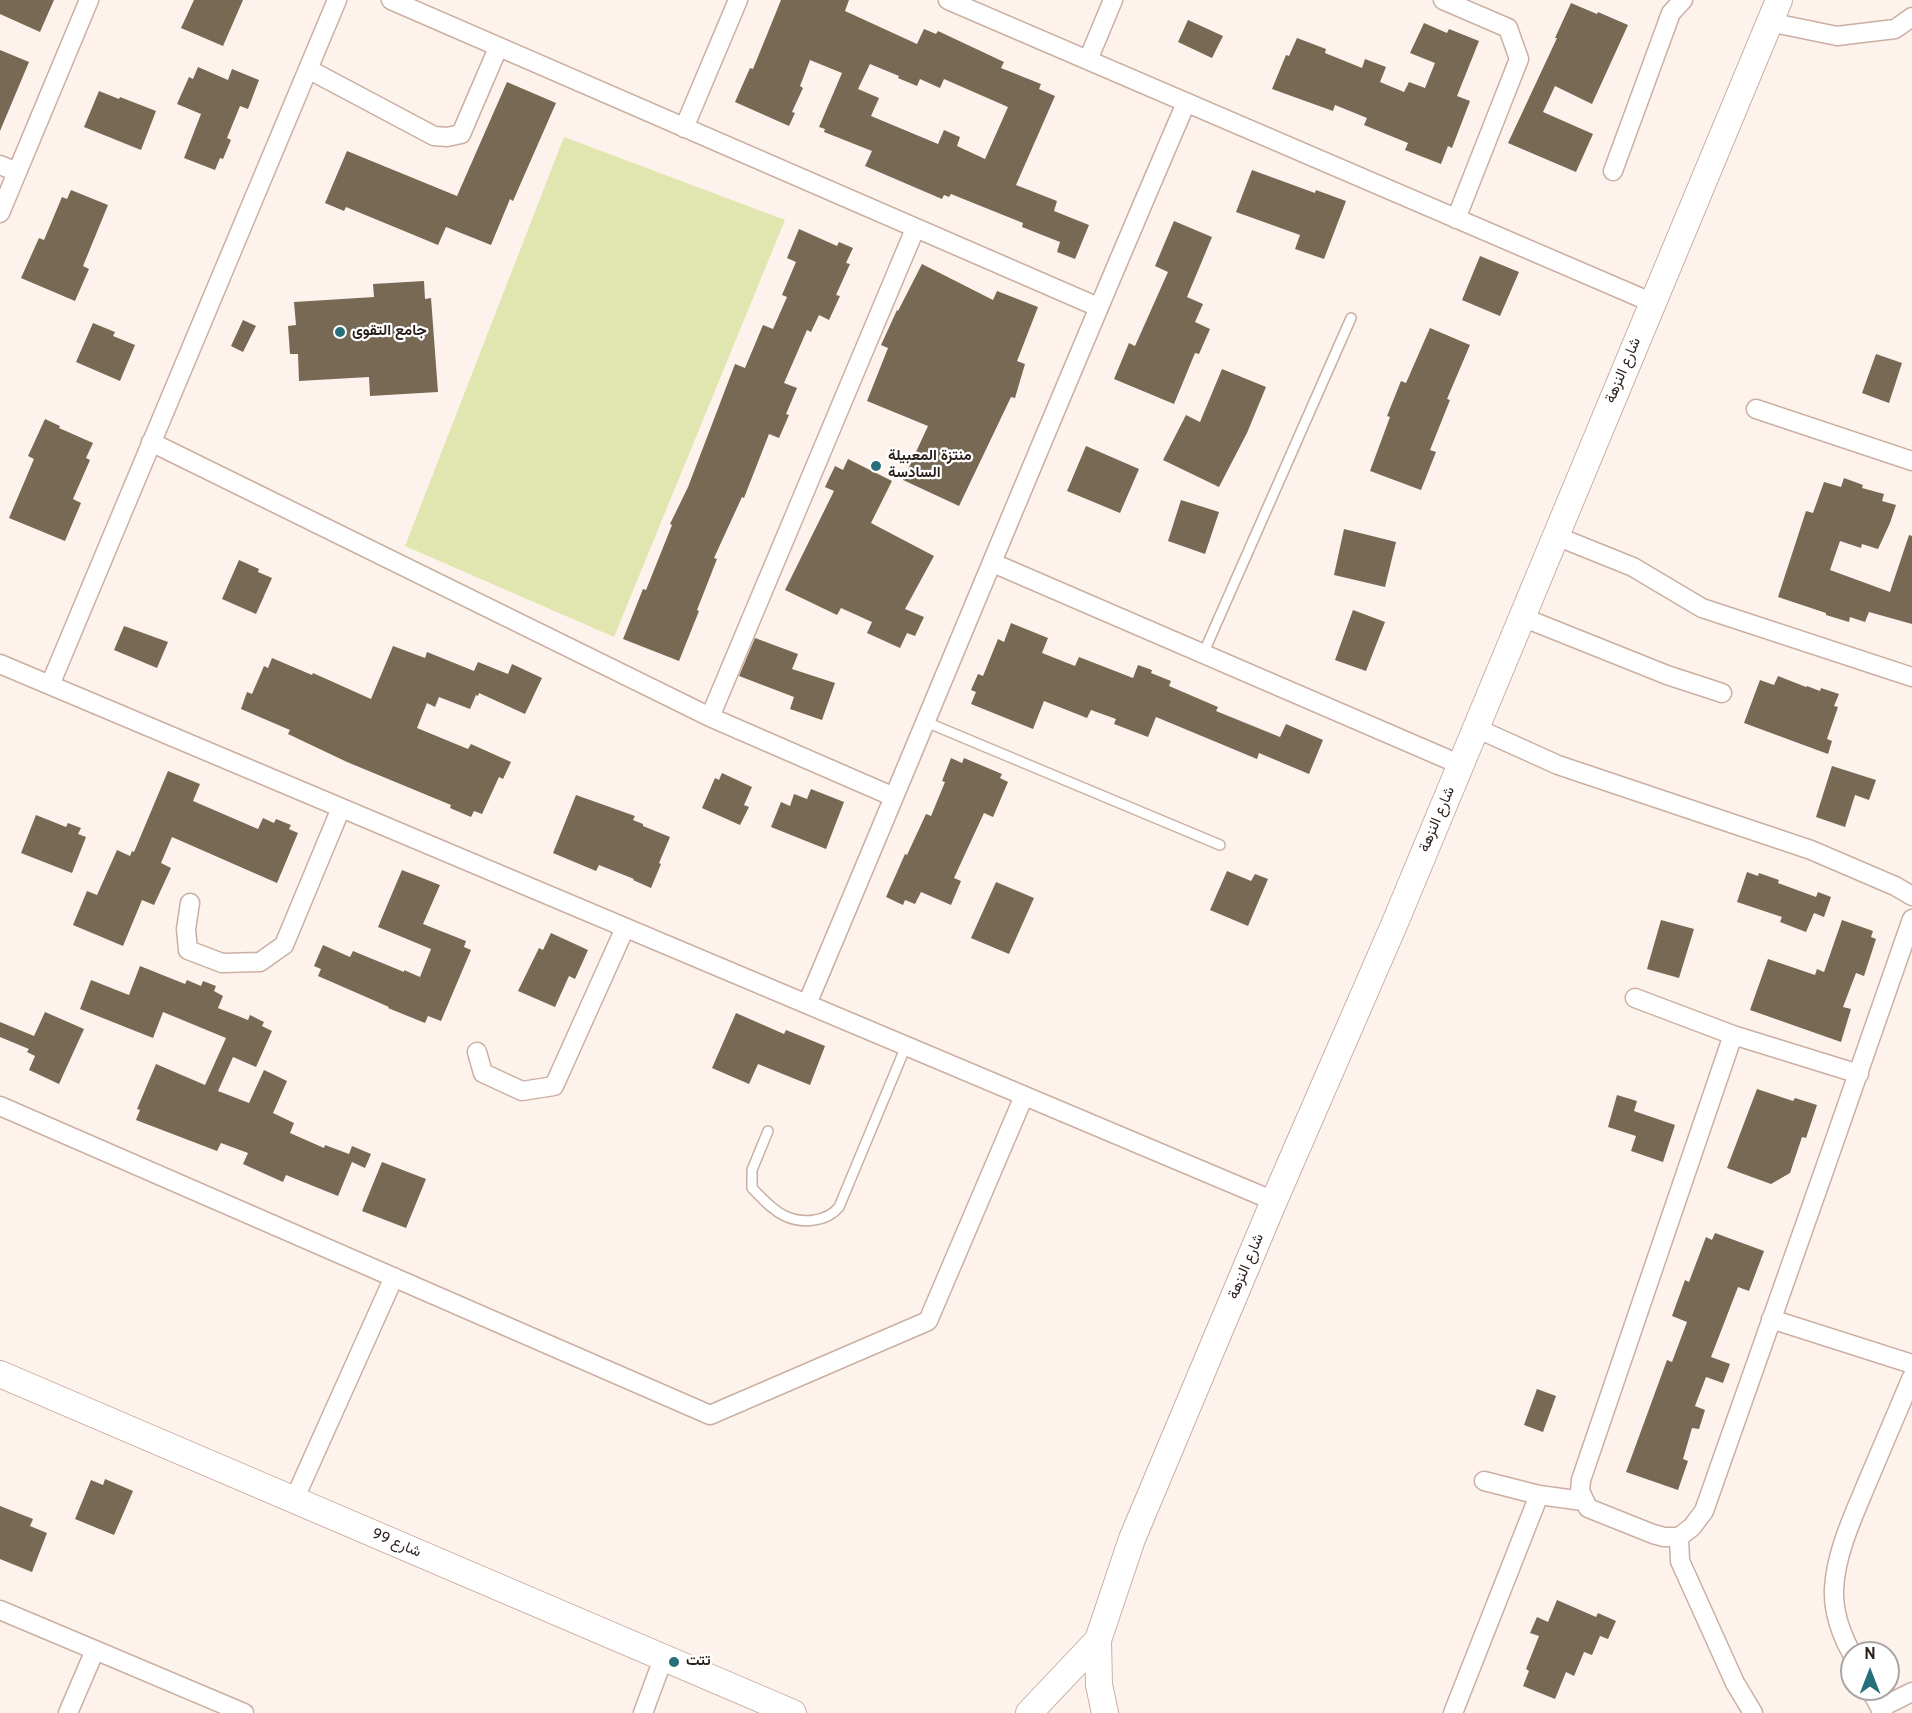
<!DOCTYPE html>
<meta charset="utf-8">
<style>
body{margin:0}
#map{position:relative;width:1912px;height:1713px;overflow:hidden;background:#fef2ec;font-family:Overpass,sans-serif}
canvas{display:block}
.north{position:absolute;left:1840px;top:1641px;width:60px;height:60px;box-sizing:border-box;background:#fff;border:2px solid #aaa5a4;border-radius:50%;rotate:0deg;font-size:16px;font-weight:700;line-height:24px;text-align:center;color:#2a1f1b}
.north::after{content:'';display:block;margin:auto;width:21px;height:27px;background:#276f7b;clip-path:polygon(50% 0,100% 100%,50% 72%,0 100%)}
</style>
<div id="map">
<canvas width="1912" height="1713"></canvas>
<div class="north">N</div>
</div>
<script>
const g = document.querySelector('canvas').getContext('2d');
g.lineJoin = 'round';
function fillPath(path, color) {
  g.fillStyle = color;
  g.fill(path, 'evenodd');
}
function stroke(path, color, width, dash) {
  g.strokeStyle = color;
  g.lineWidth = width;
  g.lineCap = dash ? 'butt' : 'round';
  g.setLineDash(dash || []);
  g.stroke(path);
}
function drawText(font, color, halo, rows, align = 'center') {
  g.font = font + ' Overpass,Vazirmatn,sans-serif';
  g.lineWidth = 4.5;
  g.setLineDash([]);
  g.textBaseline = 'middle';
  g.strokeStyle = halo;
  g.fillStyle = color;
  for (const [text, x, y, turn = 0] of rows) {
    g.save();
    g.translate(x, y);
    g.rotate((+turn || 0) * Math.PI / 180);
    g.textAlign = isNaN(turn) ? turn : align;
    if (halo) g.strokeText(text, 0, 0);
    g.fillText(text, 0, 0);
    g.restore();
  }
}
const green = new Path2D(`
 M564,137L785,220L614,637L405,546Z`);
const building = new Path2D(`
 M0,0H54L40,32L0,14Z
 M194,0H243L223,46L181,28Z
 M781,0H849L845,11L917,44L924,29L936,34L938,31L1004,62L1001,68L1041,84L1039,89L1055,96L1016,185L1057,201L1054,211L1089,225L1075,259L1057,252L1060,242L1022,227L1023,223L951,194L949,197L944,195L942,199L865,166L872,151L824,132L825,129L819,127L842,73L810,60L800,86L803,88L792,112L795,113L789,126L735,102L750,68L753,69ZM870,64L899,76L898,78L917,86L920,79L940,88L944,79L1008,107L985,159L957,146L960,137L944,130L938,144L871,116L879,98L858,89Z
 M1571,3L1597,14L1598,12L1628,25L1592,104L1555,86L1543,112L1593,134L1576,172L1508,143L1557,38H1555Z
 M1188,20L1223,36L1212,58L1178,42Z
 M1424,23L1447,33L1449,29L1479,41L1457,96L1470,101L1452,148L1448,146L1441,164L1405,150L1408,143L1364,125L1367,118L1335,105L1333,111L1272,89L1286,55L1289,56L1297,38L1326,49L1325,53L1362,68L1365,59L1386,67L1380,82L1404,92L1409,82L1425,88L1435,63L1410,53Z
 M0,50L29,62L0,131Z
 M198,67L228,80L232,69L259,80L248,109L240,106L227,138L231,140L223,159L220,158L215,170L184,158L201,114L177,104L189,77L193,79Z
 M507,82L556,103L513,201L510,199L491,245L446,227L438,245L346,207L344,211L325,203L347,151L457,196Z
 M99,91L119,99L120,97L156,111L141,150L84,127Z
 M1252,170L1315,193L1316,190L1346,201L1324,259L1295,249L1300,235L1236,212Z
 M71,190L108,205L83,266L89,269L75,301L21,278L39,238L44,240L62,197L67,199Z
 M1174,221L1212,237L1187,297L1203,304L1195,322L1210,329L1199,354L1195,353L1174,404L1114,379L1129,343L1135,346L1168,272L1155,266Z
 M799,229L837,246L839,242L853,248L846,263L850,264L836,295L840,296L829,320L819,315L811,332L807,330L784,383L797,388L786,414L789,415L779,438L769,434L744,498L742,497L714,558L717,559L697,610L699,611L679,661L623,639L643,589L646,590L672,525L670,524L688,487L735,364L745,368L763,325L773,329L787,297L782,295L796,262L787,258Z
 M1480,256L1519,272L1500,316L1462,300Z
 M922,264L993,300L997,291L1038,307L1017,361L1025,364L1015,398L1011,397L959,506L903,480L928,426L867,401L888,348L881,345L897,310L898,311Z
 M424,281L425,299L431,298L438,392L370,396L369,377L299,381L298,354H290L288,326L296,325L294,302L374,297L373,284Z
 M243,320L256,326L243,352L231,346Z
 M93,323L115,332L113,336L135,345L120,381L76,362Z
 M1430,328L1470,345L1447,399L1450,400L1430,450L1436,452L1421,490L1370,471L1390,417L1387,416L1401,381L1406,383Z
 M1876,354L1902,363L1889,403L1862,393Z
 M1222,369L1266,387L1247,433L1219,487L1163,460L1186,415L1200,422Z
 M45,419L60,426L59,428L93,443L86,458L90,460L73,499L81,503L65,541L9,518L34,459L28,456Z
 M1086,446L1139,469L1120,513L1067,491Z
 M848,459L892,481L871,523L934,556L905,609L924,617L915,636L907,633L900,648L867,633L872,622L841,608L837,615L785,590L834,491L825,487L835,466L843,470Z
 M1844,478L1863,485L1862,488L1884,494L1882,501L1896,505L1890,523L1878,549L1862,544L1861,548L1840,541L1830,570L1890,592L1909,535L1912,536V624L1869,612L1865,622L1850,617L1849,622L1826,615V613L1778,597L1806,511L1813,513L1824,482L1841,487Z
 M1181,500L1219,512L1205,554L1168,541Z
 M1344,529L1396,542L1385,587L1334,575Z
 M239,560L259,569L258,572L272,578L256,614L222,599Z
 M1353,610L1385,622L1366,671L1335,660Z
 M1011,623L1048,638L1042,653L1075,666L1079,657L1133,678L1138,665L1152,670L1151,673L1171,681L1169,686L1218,707L1216,711L1280,737L1286,724L1323,740L1309,774L1259,753L1257,759L1156,717L1148,737L1114,724L1116,719L1091,710L1087,718L1044,701L1033,729L971,704L976,692L971,690L978,674L983,676L998,639L1004,642Z
 M124,626L168,642L157,668L114,650Z
 M755,638L798,654L792,669L835,683L822,720L790,709L794,697L739,676Z
 M393,646L425,658L427,652L474,671L478,662L508,674L512,664L542,678L525,714L479,693L478,696L476,695L470,709L439,697L435,707L427,703L417,728L468,749L471,744L511,762L503,779L499,777L482,814L474,811L471,817L450,808L451,805L347,762L288,734L290,730L241,709L247,692L252,694L264,666L268,668L272,658L312,675L313,673L371,699Z
 M1778,676L1806,687L1807,686L1820,691L1821,688L1839,694L1834,706L1838,707L1827,739L1832,741L1828,754L1744,723L1760,680L1774,685Z
 M951,758L962,763L964,758L1002,774L1000,778L1008,782L993,817L984,813L954,878L961,881L951,905L921,892L915,904L905,900L903,905L886,897L905,854L907,855L926,814L931,816L945,782L942,781Z
 M1832,766L1876,780L1869,800L1855,795L1845,827L1816,817Z
 M168,771L200,784L193,801L258,829L263,818L274,823L276,819L291,825L289,829L298,833L277,883L172,837L161,863L171,868L154,905L142,900L123,946L73,925L87,891L97,895L117,850L130,856L132,851L134,852Z
 M722,773L752,787L744,805L749,807L740,825L702,808L715,778L719,780Z
 M811,789L844,802L826,849L771,827L781,802L790,806L794,794L807,799Z
 M576,795L635,816L633,820L643,824V826L670,837L659,863L661,864L651,888L633,880L634,879L599,865L596,871L553,853Z
 M36,815L66,827L68,823L81,828L78,834L86,837L72,873L21,853Z
 M402,870L440,885L423,924L466,941L464,947L471,950L441,1021L428,1016L425,1023L388,1008L389,1007L318,976L321,969L314,966L323,945L350,957L353,951L404,972V970L420,977L431,949L378,927Z
 M1227,871L1251,881L1255,874L1268,879L1248,926L1210,910Z
 M1747,872L1758,876L1759,873L1779,880L1778,883L1816,897L1818,892L1831,897L1824,917L1814,913L1806,932L1780,922L1782,917L1737,902Z
 M996,882L1034,898L1009,954L971,938Z
 M1661,920L1694,929L1679,978L1647,969Z
 M1842,920L1873,931L1871,937L1876,939L1864,976L1856,973L1843,1007L1851,1009L1841,1042L1750,1010L1768,959L1815,975L1817,969L1824,972Z
 M551,933L588,950L575,979L569,976L555,1007L518,991L539,948L543,950Z
 M140,966L185,984L187,980L201,986L203,981L216,986L214,991L223,996L218,1008L248,1020L250,1015L264,1022L262,1026L272,1031L256,1067L233,1057L218,1091L249,1103L264,1070L287,1081L273,1113L294,1123L290,1133L324,1148L325,1145L349,1154L352,1146L371,1154L365,1168L352,1162L338,1196L286,1175L283,1182L243,1164L248,1153L221,1143L217,1151L136,1120L140,1110L137,1109L156,1064L205,1085L226,1038L163,1012L153,1038L80,1009L91,980L129,995Z
 M45,1012L84,1029L59,1084L29,1070L35,1056L27,1052L29,1049L0,1037V1022L34,1036Z
 M736,1013L784,1034L786,1030L825,1046L810,1085L758,1064L749,1084L712,1068Z
 M1757,1089L1793,1101L1795,1098L1817,1105L1806,1138L1802,1137L1790,1173L1771,1184L1727,1168Z
 M1617,1095L1637,1101L1634,1111L1675,1125L1663,1162L1631,1151L1636,1136L1608,1127Z
 M382,1162L426,1179L406,1228L362,1211Z
 M1715,1233L1764,1251L1749,1291L1738,1287L1711,1357L1730,1364L1723,1383L1706,1377L1695,1406L1705,1410L1699,1429L1692,1428L1683,1459L1688,1461L1678,1490L1626,1472L1667,1360L1672,1362L1687,1322L1672,1316L1685,1280L1689,1282L1706,1237L1712,1240Z
 M1537,1389L1556,1396L1543,1432L1524,1425Z
 M105,1479L133,1491L114,1535L75,1519L91,1480L103,1485Z
 M0,1506L33,1519L30,1526L47,1533L32,1572L0,1559Z
 M1557,1600L1596,1617L1598,1613L1616,1621L1608,1639L1600,1636L1592,1655L1584,1652L1574,1676L1566,1672L1555,1699L1523,1686L1529,1671L1526,1669L1539,1636L1530,1633L1537,1617L1548,1622Z`);
const lane = new Path2D(`
 M1203,654L1351,318
 M926,722L1220,845
 M768,1131L752,1170V1188C762,1198 772,1210 785,1216C802,1224 827,1222 839,1207L906,1046`);
const street = new Path2D(`
 M391,0L1098,307
 M948,0L1653,303
 M1443,0L1508,28L1519,59L1456,219
 M1769,22L1837,36L1895,29L1912,17
 M1088,60L1113,0
 M308,69L434,136L447,137L461,134L498,48
 M684,128L738,0
 M0,165L17,172
 M1613,171L1671,13L1683,0
 M0,213L89,0
 M1756,409L1912,461
 M151,442L710,717L894,797
 M1556,536L1633,567L1702,608L1912,677
 M993,563L1461,765
 M1522,617L1667,675L1722,693
 M0,664L1274,1201
 M50,685L337,0
 M710,717L915,229
 M1476,728L1558,765L1811,850L1895,886L1912,896
 M190,903L186,929L188,950L222,963L260,962L284,945L341,808
 M1635,998L1733,1035L1859,1074
 M807,1004C934,704 1057,402 1186,103
 M1733,1035L1581,1480L1580,1491L1588,1508L1653,1534L1664,1537H1679L1692,1527L1704,1511C1773,1313 1844,1117 1912,919
 M477,1052L483,1073L522,1091L554,1086L625,928
 M0,1106L710,1415L928,1321L1024,1096
 M1771,1319L1912,1364
 M1484,1481L1539,1495L1583,1501
 M294,1500L394,1277
 M1679,1537L1680,1561L1735,1683L1753,1713
 M0,1610L95,1650
 M1852,1654C1841,1634 1833,1613 1834,1589C1836,1552 1853,1517 1867,1483C1882,1448 1897,1413 1912,1377
 M1870,1689L1883,1713
 M1880,1708L1912,1692
 M68,1713L95,1650L244,1713
 M643,1713L663,1659
 M1453,1713L1539,1495`);
const secondary = new Path2D(`
 M0,1374L793,1713
 M1098,1640L1132,1539L1274,1201L1394,925L1779,0
 M1029,1713L1098,1640L1099,1685L1105,1713`);
const markers = [
 [340,332,6,"#276f7b"],
 [876,466,6,"#276f7b"],
 [674,1662,6,"#276f7b"]
];
const poiNames = [
 ["جامع التقوى",352,332],
 ["منتزة المعبيلة",888,457],
 ["السادسة",888,474],
 ["تتت",686,1662]
];
const streetNames = [
 ["شارع النزهة",1624,371,-67],
 ["شارع النزهة",1438,820,-67],
 ["شارع النزهة",1247,1267,-67],
 ["شارع 99",396,1544,23]
];
fillPath(green, '#e1e6b1');
fillPath(building, '#776954');
stroke(lane, '#cbafa2', 12);
stroke(street, '#cbafa2', 21);
stroke(secondary, '#cbafa2', 28);
stroke(lane, '#fff', 9);
stroke(street, '#fff', 18);
stroke(secondary, '#fff', 26);
for (const [x, y, r, color] of markers) {
  const dot = new Path2D();
  dot.arc(x, y, r, 0, 2 * Math.PI);
  g.fillStyle = color;
  g.fill(dot);
  stroke(dot, '#fff', 2);
}
drawText('bold 15px', '#2a1f1b', '#fff', poiNames, 'left');
drawText('15px', '#2a1f1b', '#fff', streetNames);
</script>
